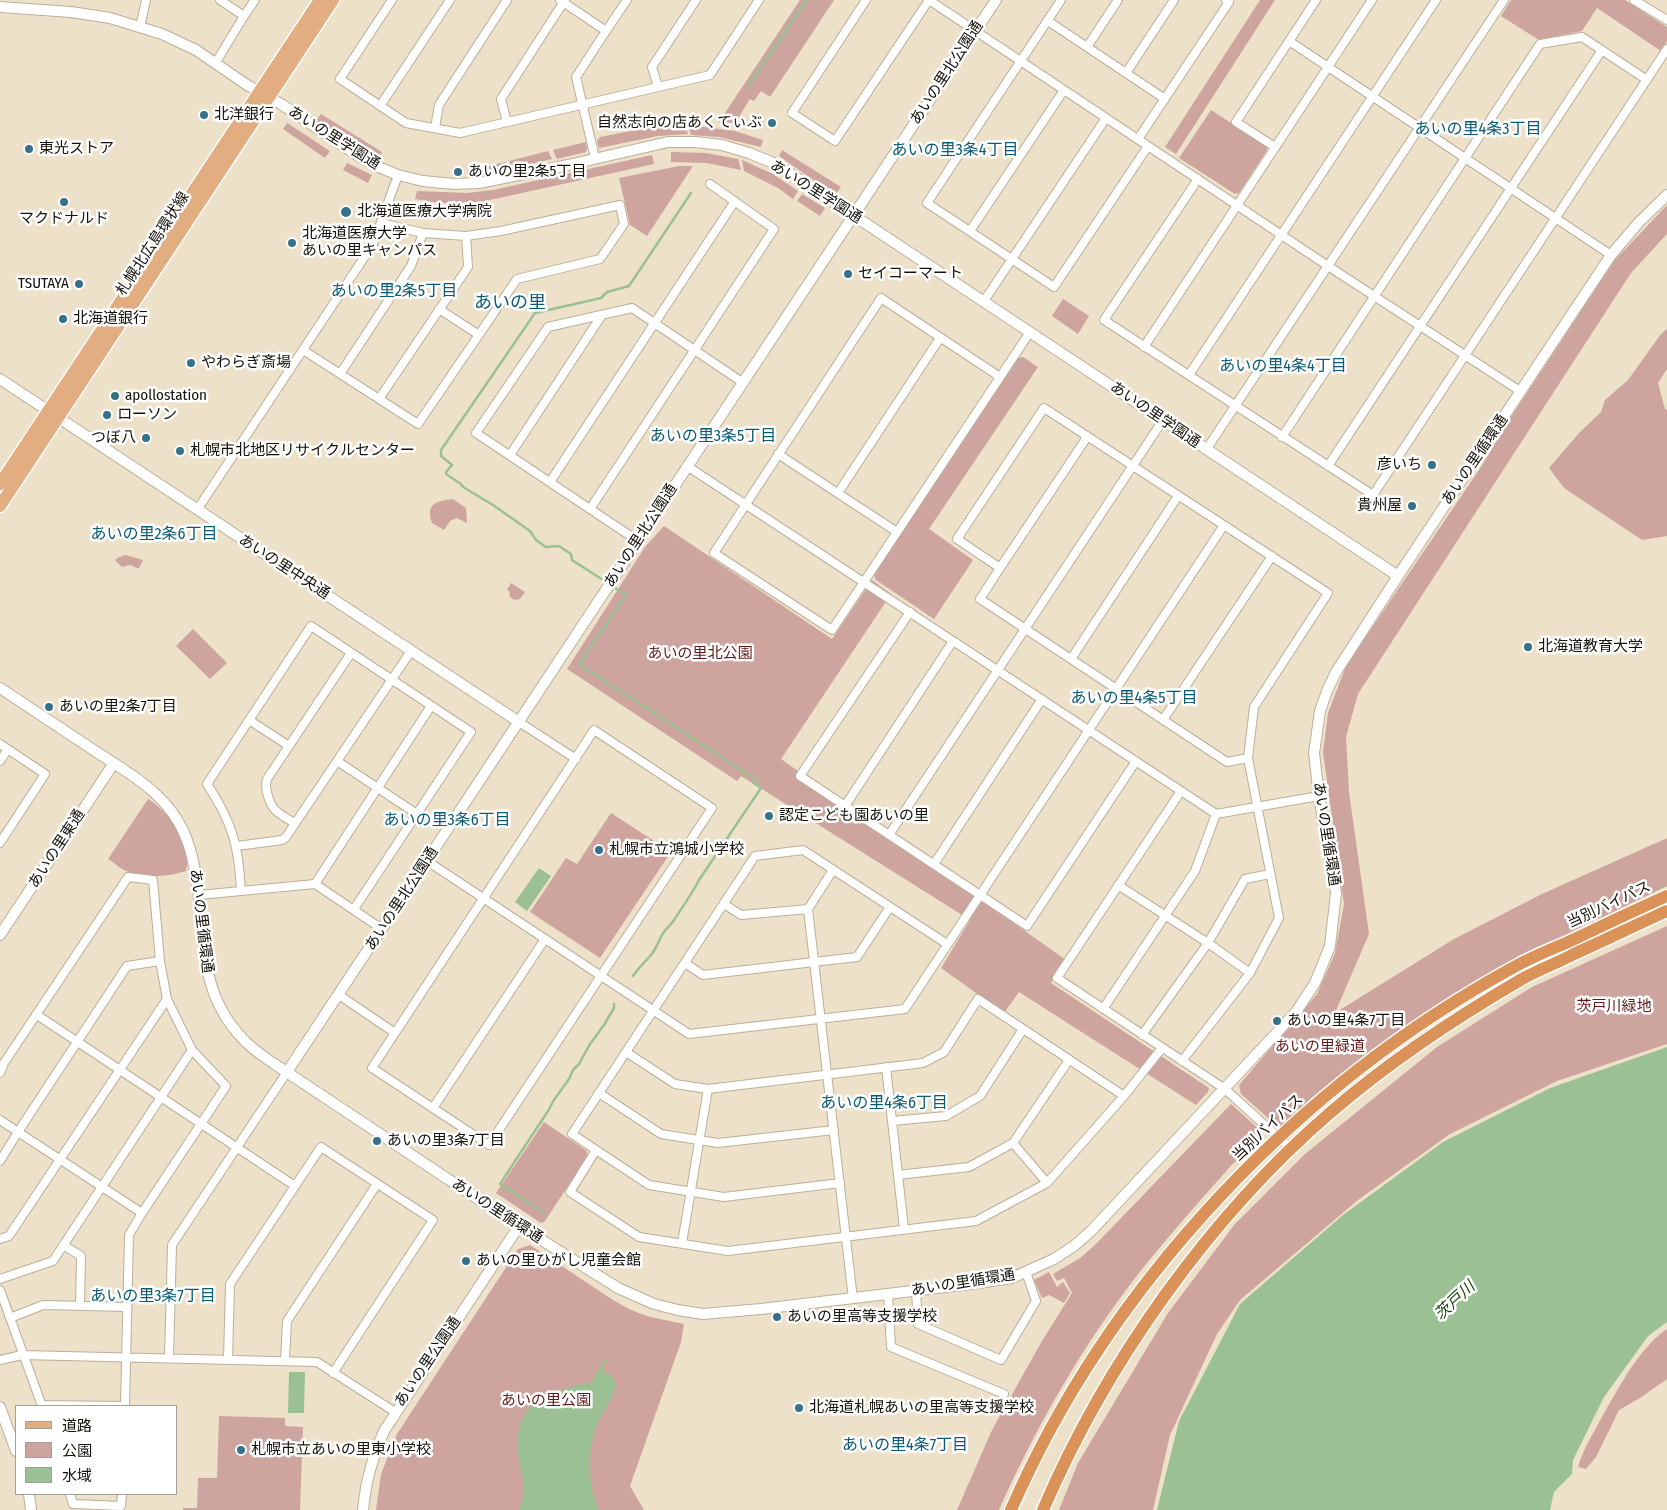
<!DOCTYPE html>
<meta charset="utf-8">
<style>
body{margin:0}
#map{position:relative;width:1667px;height:1510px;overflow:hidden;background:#eee1c9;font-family:"Fira Sans Condensed","Noto Sans JP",sans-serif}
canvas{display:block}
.legend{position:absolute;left:15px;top:1405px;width:162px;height:90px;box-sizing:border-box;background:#fff;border:1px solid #a1a09d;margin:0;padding:6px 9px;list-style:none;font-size:15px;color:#151109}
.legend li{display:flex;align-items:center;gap:10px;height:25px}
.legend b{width:25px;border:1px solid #a1a09d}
</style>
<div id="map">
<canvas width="1667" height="1510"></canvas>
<ul class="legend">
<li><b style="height:6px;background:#e3ad82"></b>道路</li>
<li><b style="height:14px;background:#cea49f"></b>公園</li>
<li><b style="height:14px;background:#9bc093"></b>水域</li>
</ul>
</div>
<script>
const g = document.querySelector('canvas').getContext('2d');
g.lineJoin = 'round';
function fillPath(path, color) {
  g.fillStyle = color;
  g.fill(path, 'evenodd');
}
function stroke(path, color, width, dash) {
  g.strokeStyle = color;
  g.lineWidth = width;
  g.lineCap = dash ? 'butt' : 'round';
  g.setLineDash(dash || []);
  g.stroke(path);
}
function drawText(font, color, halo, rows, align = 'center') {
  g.font = font + ' "Fira Sans Condensed","Noto Sans JP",sans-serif';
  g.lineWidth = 5;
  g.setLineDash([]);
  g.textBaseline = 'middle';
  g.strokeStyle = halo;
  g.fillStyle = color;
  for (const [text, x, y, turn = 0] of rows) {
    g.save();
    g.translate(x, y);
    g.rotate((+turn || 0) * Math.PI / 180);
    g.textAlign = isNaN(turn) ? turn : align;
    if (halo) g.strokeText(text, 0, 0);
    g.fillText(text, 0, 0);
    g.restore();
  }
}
const green = new Path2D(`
 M800,0H834L770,97L761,91L754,101L750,99L735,123L719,122Z
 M1260,0H1275L1176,154L1165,147Z
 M1511,0H1625L1667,27V41L1661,51L1597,8L1582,31L1539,40L1501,16Z
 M1211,110L1267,146V150L1239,193L1235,194L1179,158Z
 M321,114L382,152L379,158L367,153L318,122L317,119Z
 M287,123L330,151L325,158L283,129Z
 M685,125L688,134L658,136L599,148L597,141L600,137L656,126Z
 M688,125L735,131L763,140L761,147L719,137L691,135Z
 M586,142L587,149L586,152L557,159L553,150Z
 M782,150L841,187L835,195L779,156Z
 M548,151L552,159L513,168L509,161Z
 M671,152L706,153L738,159L741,170L707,163L671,162Z
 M652,155L654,164L481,202L439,203L415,199L417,191L467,193L493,190Z
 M742,160L773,174L798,191L793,199L778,188L744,171Z
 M505,162L510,169L490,175H467V171L469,168L485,167Z
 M347,163L372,175L368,183L343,170Z
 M679,166H693L647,236L630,225L619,178Z
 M802,194L825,208L820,216L797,201Z
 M1667,205V234L1631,273L1358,694L1346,737L1349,792L1369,934L1335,1013L1454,939L1542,894L1667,838V886L1499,967L1353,1066L1282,1127H1278L1241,1094L1239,1085L1317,994L1335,953L1344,904L1323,752L1328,713L1346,666L1479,470L1511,417L1614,261Z
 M1063,299L1089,316L1078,334L1052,316Z
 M1667,329V369L1658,383L1665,409L1667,410V536L1642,540L1564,488L1549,468L1579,433L1601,412L1605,400L1628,380L1661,334Z
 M1023,357L1038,367L929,529L973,560L934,619L876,580L874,575L1018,358Z
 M453,499L466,508L467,523L457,518L450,521L444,530L432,523C425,503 437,501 453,499Z
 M664,526L832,639L872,580L891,594L781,759L1066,960L1051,983L1209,1088L1208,1092L1196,1105L1019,992L1004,1013L941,968L970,920L741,776L737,781L567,669L645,547Z
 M126,555L143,560L139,568H137L130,565L122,567L115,560L119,557Z
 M511,583L525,592L520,599L514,600L510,597L509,591L507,590Z
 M193,629L227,663L210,679L176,646Z
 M148,799C166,810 186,834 187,856C188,861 187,866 186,871C169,877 141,879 124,870C118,867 113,862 108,859Z
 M611,813L671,852L600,958L530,912L566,858L577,864Z
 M1667,926V1044L1557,1081L1450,1134L1358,1200L1240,1300L1217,1334L1170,1435L1153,1510H1059L1078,1463L1168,1313L1235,1224L1305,1154L1437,1047L1532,987Z
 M1231,1104L1261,1131C1257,1146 1239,1156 1229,1168C1201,1199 1173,1231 1147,1263C1088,1336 1037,1424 999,1510H957L992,1430L1042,1341L1072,1293L1064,1278L1057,1281L1053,1274L1080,1258L1095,1245Z
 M544,1122L587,1151V1157L545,1221L541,1223L496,1193Z
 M530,1245L613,1300L631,1310L650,1317L684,1324L681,1342L630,1486L644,1510H376L381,1474L397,1434L518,1249Z
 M1049,1272L1057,1287L1063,1282L1070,1293L1064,1303L1049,1295L1042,1298L1034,1280Z
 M1667,1329V1379L1640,1398L1619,1410L1596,1457L1586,1469L1578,1467C1583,1449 1594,1432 1603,1415C1620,1386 1639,1348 1667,1329Z
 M219,1416L285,1418V1426L303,1427L300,1510H183V1508H197L198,1478H217Z`);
const water = new Path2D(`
 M539,868L551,876L527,911L515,902Z
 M1667,1047V1322L1648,1336L1604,1397L1573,1460L1572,1474L1554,1492L1550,1510H1157L1179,1421L1240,1304L1343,1215L1443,1142L1550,1088Z
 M599,1368C605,1372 614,1375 615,1383C617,1394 602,1412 598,1422C587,1449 587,1484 599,1510H519C530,1488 518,1468 517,1445C517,1437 520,1419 526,1412C539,1395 572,1386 592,1382Z
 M289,1372H305L304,1413H288Z`);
const stream = new Path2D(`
 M749,85L807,0
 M603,580L572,560L571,554L559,546L546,547L536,540L530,531L493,505L463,487L461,484L446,474V472L452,465L441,456V450L535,313L601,298L607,292L629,286L691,193
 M615,588L626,595L579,664L756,780L754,783L761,788L699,880C692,894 683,906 674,920C671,925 665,929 662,935C658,942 656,949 651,955C645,962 638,968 633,976
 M545,1213L500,1184L548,1111L554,1100L569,1079L573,1070L579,1064L590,1044L604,1025L614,1008V1004
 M600,1372L605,1360`);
const minor = new Path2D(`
 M220,0L244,16L255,0
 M392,0L340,79L406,123L460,133L710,75L759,0
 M560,0L606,31L627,0
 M866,0L792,113L835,141L929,0
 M929,0L1328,266L1520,391
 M1061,0L927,203L1054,287L1148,146
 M1634,0L1667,20
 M1048,21L1165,99
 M140,27L146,0
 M1289,41L1611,255
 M1087,47L1118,0
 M216,62L244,16
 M1126,73L1174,0
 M658,87L652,67L696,0
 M380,106L450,0
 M507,122L501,99L565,0
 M435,128L439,105L507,0
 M1138,139L1229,2L1226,0
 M1275,147L1236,122L1316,0
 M595,158L576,77L606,31
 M1198,179L1104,320L1373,495L1667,49
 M970,231L1064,90
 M984,301L1106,118
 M439,309L479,335
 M1144,347L1372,0
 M303,350L418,424L517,279L600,259L624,224L620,205L501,231L466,236L423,233L381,223
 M340,374L411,266L423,233
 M1189,375L1436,0
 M1000,377L881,298L714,553L832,630L1030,332
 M379,399L468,267L466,236
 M1282,437L1540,44L1582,37L1647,80
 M1206,450L1504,0
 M778,454L897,532
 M510,455L602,315
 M687,466L1216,814L1319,796
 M1328,466C1419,327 1512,189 1602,50
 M550,482L735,201
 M838,493L940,338
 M590,509L774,229L710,184
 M197,510L373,244L398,175
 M638,541L476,433L548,327L632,308L742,382
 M1000,568L1087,437
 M910,612L800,776L1027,926L1136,761
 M1071,659L1178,496
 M249,720L289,746
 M1163,720L1272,556
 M519,722L576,759
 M594,730L712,808L489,1145L372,1068Z
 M0,744L45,774L0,843
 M0,761L8,749
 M337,761L417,814
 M1181,791L1057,978L1225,1089L1291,1149
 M845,806L953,641
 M295,824C289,819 280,815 275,810C269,803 264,787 267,779L351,653
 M889,835L1163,420
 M237,846L282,840L286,837L411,651
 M427,861L689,1034L905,1009L1224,525
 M934,864L1042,699
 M833,870L808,909L853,1299
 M315,884L382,929
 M1118,885L1208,943L1250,973
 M241,891C239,846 232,822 207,784L311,626L471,732L354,909
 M199,895L315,884L431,706
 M724,904L741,915L808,909
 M685,963L703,975L857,957L890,907
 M339,995L395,1033
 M1103,1009L1195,871L1216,814
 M37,1015L295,1186
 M1142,1035L1208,943L1245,879L1270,874
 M626,1052L675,1084L708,1089L923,1063L944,1052L978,999L1124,1096
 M1182,1061L1250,973L1279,918L1248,758L1254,707L1328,593L1044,408L957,539L1000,568L980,599L1227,762L1248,758
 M886,1067L904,1229
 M0,1073L4,1063L128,877L153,880L160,961L167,999L192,1050L226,1086L142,1213
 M599,1093L661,1134L718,1143L834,1130
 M433,1108L545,939
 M0,1120L18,1132L127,966L160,961
 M892,1121L946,1116L980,1096L1023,1029
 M1013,1143L1047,1183
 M596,1150L570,1192L639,1237L728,1251L976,1221L1047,1183L1124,1096L1162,1048
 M0,1161L18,1132L142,1213L129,1235L125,1406L41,1405
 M898,1175L969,1167L1013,1143L1069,1060
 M840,1183L724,1197L649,1185L572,1134L755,856L803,850L947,944
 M0,1239L9,1236L167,999
 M682,1243L708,1089
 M63,1245L81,1256L80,1306
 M0,1279L53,1261L192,1050
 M0,1290L42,1406
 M916,1291L918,1324L1001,1360L1036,1301L1026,1272
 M888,1294L891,1347L1004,1394
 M10,1318L43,1305L127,1307
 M169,1358L172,1245L287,1072
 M0,1360L22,1355L317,1362L395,1412
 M228,1360L230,1284L321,1147L433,1220L333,1373
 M285,1361L287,1321L377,1184
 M70,1494L73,1504L121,1506L122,1494`);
const tertiary = new Path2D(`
 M0,7L71,12L110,18L162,34L196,50L247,85L281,104L363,159L381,168L398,175L423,181L454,184L479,183L568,165L668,142H695L722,145L749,153L771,162L791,174L1398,576
 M0,379L519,722
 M0,688C32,709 63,730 95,751C124,770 157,788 176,818C189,838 193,859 197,882C205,940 199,994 243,1039C252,1049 264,1057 276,1065L505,1217L618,1288L654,1304L678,1310L703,1314L761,1309L971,1284L1012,1278L1054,1259L1074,1246L1092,1230L1296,1012L1315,983L1330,946L1336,893L1319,796L1314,753L1320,711L1327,691L1336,672L1398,576L1611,255L1640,221L1667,195
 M0,935L114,763
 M287,1072L996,0
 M0,1407L16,1451
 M29,1494L31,1510
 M363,1510C366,1479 372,1460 384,1431L519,1226`);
const primary = new Path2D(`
 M0,484L320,0
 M0,506L333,0`);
const trunk = new Path2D(`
 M1011,1510C1109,1284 1300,1083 1516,966C1532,957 1549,950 1566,943C1600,927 1633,911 1667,896
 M1043,1510C1106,1363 1210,1216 1331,1112C1390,1061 1455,1018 1522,979C1538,970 1557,963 1574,954C1605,940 1636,925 1667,911`);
const markers = [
 [204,115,5,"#357188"],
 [772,123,5,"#357188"],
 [29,149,5,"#357188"],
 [458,172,5,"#357188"],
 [64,202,5,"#357188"],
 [346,212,6,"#357188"],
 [292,243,5,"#357188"],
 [848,274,5,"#357188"],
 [79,284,5,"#357188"],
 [63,319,5,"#357188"],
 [191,363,5,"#357188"],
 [115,396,5,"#357188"],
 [107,415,5,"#357188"],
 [146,438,5,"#357188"],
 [180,451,5,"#357188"],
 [1432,465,5,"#357188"],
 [1412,506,5,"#357188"],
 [1528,647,5,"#357188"],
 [49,707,5,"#357188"],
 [769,816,5,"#357188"],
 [599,850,5,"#357188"],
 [1277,1021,5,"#357188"],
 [377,1141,5,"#357188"],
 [466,1261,5,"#357188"],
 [777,1317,5,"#357188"],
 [799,1408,5,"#357188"],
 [241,1450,5,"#357188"]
];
const streetNames = [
 ["あいの里北公園通",947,73,-57],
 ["あいの里学園通",334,138,32],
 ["あいの里学園通",816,192,32],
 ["札幌北広島環状線",153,244,-57],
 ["あいの里学園通",1155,415,34],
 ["あいの里循環通",1475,460,-56],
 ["あいの里北公園通",641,536,-57],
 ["あいの里中央通",284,567,33],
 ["あいの里循環通",1326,834,81],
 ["あいの里東通",57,849,-57],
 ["あいの里北公園通",402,899,-57],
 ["当別バイパス",1609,905,-25],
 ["あいの里循環通",201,921,83],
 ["当別バイパス",1268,1128,-43],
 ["あいの里循環通",497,1211,33],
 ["あいの里循環通",963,1283,-9],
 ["あいの里公園通",428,1362,-56]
];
const poiNames = [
 ["北洋銀行",214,115],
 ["自然志向の店あくてぃぶ",762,123,"right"],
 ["東光ストア",39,149],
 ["あいの里2条5丁目",468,172],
 ["北海道医療大学病院",357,212],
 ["マクドナルド",64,219,"center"],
 ["北海道医療大学",302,234],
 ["あいの里キャンパス",302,251],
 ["セイコーマート",858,274],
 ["TSUTAYA",69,284,"right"],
 ["北海道銀行",73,319],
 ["やわらぎ斎場",201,363],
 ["apollostation",125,396],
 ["ローソン",117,415],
 ["つぼ八",136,438,"right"],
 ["札幌市北地区リサイクルセンター",190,451],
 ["彦いち",1422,465,"right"],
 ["貴州屋",1402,506,"right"],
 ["北海道教育大学",1538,647],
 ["あいの里2条7丁目",59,707],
 ["認定こども園あいの里",779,816],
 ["札幌市立鴻城小学校",609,850],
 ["あいの里4条7丁目",1287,1021],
 ["あいの里3条7丁目",387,1141],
 ["あいの里ひがし児童会館",476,1261],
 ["あいの里高等支援学校",787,1317],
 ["北海道札幌あいの里高等支援学校",809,1408],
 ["札幌市立あいの里東小学校",251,1450]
];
const parkNames = [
 ["あいの里北公園",700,654],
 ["茨戸川緑地",1614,1007],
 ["あいの里緑道",1320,1047],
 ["あいの里公園",546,1401]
];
const neighbourhoodNames = [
 ["あいの里4条3丁目",1478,130],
 ["あいの里3条4丁目",955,151],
 ["あいの里2条5丁目",394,292],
 ["あいの里4条4丁目",1283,367],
 ["あいの里3条5丁目",713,437],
 ["あいの里2条6丁目",154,535],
 ["あいの里4条5丁目",1134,699],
 ["あいの里3条6丁目",447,821],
 ["あいの里4条6丁目",884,1104],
 ["あいの里3条7丁目",153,1297],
 ["あいの里4条7丁目",905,1446]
];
const waterNames = [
 ["茨戸川",1455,1301,-43]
];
const quarterNames = [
 ["あいの里",510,303]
];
fillPath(green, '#cea49f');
fillPath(water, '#9bc093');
stroke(stream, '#9bc093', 2.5);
stroke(minor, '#bbaf98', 10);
stroke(tertiary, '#bbaf98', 12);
stroke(primary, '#fff', 15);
stroke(trunk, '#fff', 15);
stroke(minor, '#fff', 8);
stroke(tertiary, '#fff', 10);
stroke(primary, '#e3ad82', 12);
stroke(trunk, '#da9258', 12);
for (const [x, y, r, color] of markers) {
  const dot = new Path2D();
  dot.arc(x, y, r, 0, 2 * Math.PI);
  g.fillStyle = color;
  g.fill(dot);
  stroke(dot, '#fff', 2);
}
drawText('15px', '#151109', '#fff', streetNames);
drawText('15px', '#151109', '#fff', poiNames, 'left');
drawText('15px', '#621a17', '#fff', parkNames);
drawText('16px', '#0c5b74', '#fff', neighbourhoodNames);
drawText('italic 16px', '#144709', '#fff', waterNames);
drawText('18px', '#0c5b74', '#fff', quarterNames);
</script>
